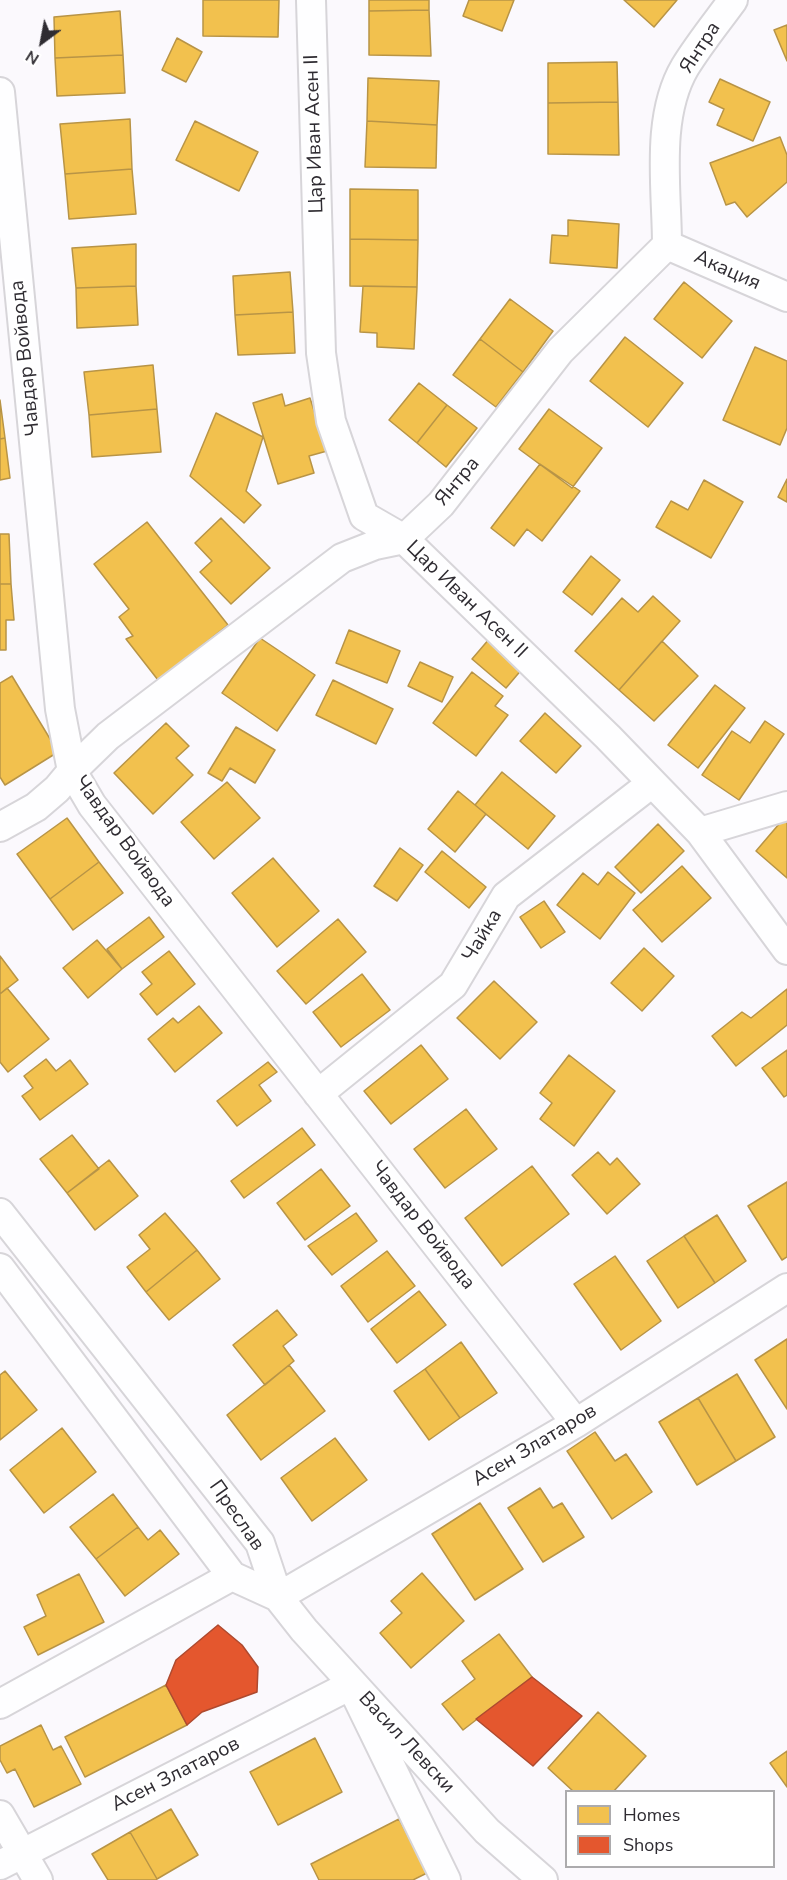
<!DOCTYPE html>
<meta charset="utf-8">
<style>
body{margin:0}
#map{position:relative;width:787px;height:1880px;overflow:hidden;background:#fbf9fd;font-family:"Nunito Sans",sans-serif}
canvas{display:block}
.legend{position:absolute;left:565px;top:1790px;width:210px;height:78px;box-sizing:border-box;background:#fff;border:2px solid #acabad;margin:0;padding:8px 10px;list-style:none;font-size:18px;color:#2f2c32}
.legend li{display:flex;align-items:center;gap:12px;height:30px}
.legend b{width:30px;border:2px solid #acabad}
.north{position:absolute;left:12px;top:12px;width:60px;height:60px;-webkit-text-stroke:4px #fff;paint-order:stroke;rotate:212deg;font-size:16px;font-weight:700;line-height:24px;text-align:center;color:#2f2c32}
.north::after{content:'';display:block;margin:auto;width:21px;height:27px;background:#2f2c32;clip-path:polygon(50% 0,100% 100%,50% 72%,0 100%)}
</style>
<div id="map">
<canvas width="787" height="1880"></canvas>
<ul class="legend">
<li><b style="height:16px;background:#f2c14e"></b>Homes</li>
<li><b style="height:16px;background:#e4572e"></b>Shops</li>
</ul>
<div class="north">N</div>
</div>
<script>
const g = document.querySelector('canvas').getContext('2d');
g.lineJoin = 'round';
function fillPath(path, color) {
  g.fillStyle = color;
  g.fill(path, 'evenodd');
}
function stroke(path, color, width, dash) {
  g.strokeStyle = color;
  g.lineWidth = width;
  g.lineCap = dash ? 'butt' : 'round';
  g.setLineDash(dash || []);
  g.stroke(path);
}
function drawText(font, color, halo, rows, align = 'center') {
  g.font = font + ' "Nunito Sans",sans-serif';
  g.lineWidth = 6;
  g.setLineDash([]);
  g.textBaseline = 'middle';
  g.strokeStyle = halo;
  g.fillStyle = color;
  for (const [text, x, y, turn = 0] of rows) {
    g.save();
    g.translate(x, y);
    g.rotate((+turn || 0) * Math.PI / 180);
    g.textAlign = isNaN(turn) ? turn : align;
    if (halo) g.strokeText(text, 0, 0);
    g.fillText(text, 0, 0);
    g.restore();
  }
}
const homes = new Path2D(`
 M203,0H279L278,37L203,36Z
 M369,0H429V10L369,11Z
 M469,0H514L502,31L463,16Z
 M624,0H677L654,27Z
 M429,10L431,56L369,55V11Z
 M120,11L123,55L55,58L54,17Z
 M787,25V61L774,30Z
 M177,38L202,52L186,82L162,70Z
 M123,55L125,93L57,96L55,58Z
 M617,62L618,102L548,103V63Z
 M368,78L439,81L437,125L367,121Z
 M720,79L770,102L753,141L717,125L724,109L709,102Z
 M618,102L619,155L548,154V103Z
 M130,119L132,169L65,174L60,124Z
 M195,121L258,152L239,191L176,160Z
 M367,121L437,125L436,168L365,167Z
 M780,137L787,155V182L747,217L735,202L726,205L710,163Z
 M132,169L136,214L69,219L65,174Z
 M350,189L418,190V240L350,239Z
 M568,220L619,224L617,268L550,263L552,235L568,236Z
 M350,239L418,240L417,287L350,286Z
 M136,244V286L76,288L72,248Z
 M290,272L293,312L235,315L233,276Z
 M684,282L732,321L702,358L654,319Z
 M136,286L138,325L77,328L76,288Z
 M363,286L417,287L414,349L377,347V333L360,332Z
 M510,299L553,331L523,372L480,339Z
 M293,312L295,353L238,355L235,315Z
 M625,337L683,383L648,427L590,381Z
 M480,339L523,372L496,407L453,375Z
 M755,347L787,361V428L780,445L723,420Z
 M153,365L157,409L89,415L84,372Z
 M419,383L447,405L417,443L389,420Z
 M282,394L285,406L310,398L327,451L309,456L314,473L278,484L253,403Z
 M0,400L5,438L0,439Z
 M447,405L477,428L446,467L417,443Z
 M157,409L161,452L92,457L89,415Z
 M549,409L602,448L572,488L519,449Z
 M216,413L263,437L246,491L261,505L244,523L190,476Z
 M5,438L10,478L0,480V439Z
 M540,464L580,491L542,541L527,529L514,546L491,528Z
 M787,479V502L778,497Z
 M704,480L743,502L711,558L656,527L671,501L688,510Z
 M221,518L270,568L231,604L200,572L212,561L195,543Z
 M147,522L228,625L158,680L126,639L133,636L119,617L129,609L94,564Z
 M0,534H9L11,584H0Z
 M591,556L620,580L592,615L563,592Z
 M0,584H11L14,620H6V650H0Z
 M653,596L680,621L619,690L575,651L622,598L638,612Z
 M349,630L400,651L387,683L336,663Z
 M260,638L315,675L277,731L222,693Z
 M490,638L523,668L506,688L472,659Z
 M662,641L698,676L654,721L619,690Z
 M420,662L453,677L442,702L408,686Z
 M472,672L503,696L495,706L508,715L476,756L433,723Z
 M12,676L58,752L5,785L0,777V683Z
 M333,680L393,709L376,744L316,715Z
 M715,685L745,708L698,768L668,745Z
 M545,713L581,746L556,773L520,741Z
 M765,721L784,734L739,800L702,775L732,731L750,743Z
 M166,723L189,746L176,758L193,775L153,814L114,773Z
 M236,727L275,750L255,783L230,768L222,781L208,773Z
 M502,772L555,816L528,849L475,805Z
 M227,782L260,818L214,859L181,822Z
 M458,791L486,814L455,852L428,829Z
 M785,817L787,819V878L756,851Z
 M67,818L99,862L50,899L17,854Z
 M658,824L684,851L641,893L615,867Z
 M400,848L423,865L397,901L374,886Z
 M442,851L486,887L469,908L425,872Z
 M273,858L319,911L277,947L232,893Z
 M99,862L123,893L73,930L50,899Z
 M682,866L711,898L662,942L633,910Z
 M608,872L635,893L600,939L557,905L583,873L598,885Z
 M544,901L565,932L541,948L520,917Z
 M149,917L164,937L122,969L107,949Z
 M338,919L366,952L306,1004L277,971Z
 M97,940L122,969L88,998L63,968Z
 M644,948L674,976L642,1011L611,983Z
 M169,951L195,984L157,1015L140,994L152,984L142,972Z
 M0,956L18,980L0,994Z
 M362,974L390,1010L341,1047L313,1012Z
 M494,981L537,1022L500,1059L457,1018Z
 M7,988L49,1039L8,1072L0,1062V994Z
 M787,989V1025L736,1066L712,1036L742,1012L751,1018Z
 M199,1006L222,1033L175,1072L148,1039L173,1018L178,1023Z
 M421,1045L448,1079L391,1124L364,1091Z
 M787,1050V1095L784,1097L762,1068Z
 M569,1055L615,1091L574,1146L540,1119L552,1103L540,1093Z
 M46,1059L56,1071L70,1060L88,1084L40,1120L22,1096L33,1088L24,1076Z
 M268,1062L277,1072L259,1085L271,1101L237,1126L217,1101Z
 M466,1109L497,1149L445,1188L414,1149Z
 M302,1128L315,1145L244,1198L231,1181Z
 M72,1135L99,1169L67,1193L40,1159Z
 M598,1152L610,1165L617,1158L640,1184L607,1214L572,1175Z
 M109,1160L138,1196L95,1230L67,1193Z
 M532,1166L569,1214L502,1266L465,1218Z
 M321,1169L350,1206L305,1240L277,1203Z
 M787,1182V1257L782,1260L748,1206Z
 M165,1213L197,1250L146,1292L127,1267L150,1249L139,1235Z
 M356,1213L377,1241L332,1275L308,1246Z
 M717,1215L746,1261L715,1283L684,1236Z
 M684,1236L715,1283L678,1308L647,1261Z
 M197,1250L220,1279L169,1320L146,1292Z
 M387,1251L415,1286L368,1322L341,1286Z
 M615,1256L661,1321L621,1350L574,1284Z
 M419,1291L446,1325L397,1363L371,1329Z
 M277,1310L297,1335L283,1346L294,1361L265,1385L233,1345Z
 M787,1339V1409L755,1360Z
 M461,1342L497,1393L460,1418L425,1369Z
 M289,1365L325,1411L261,1460L227,1415Z
 M425,1369L460,1418L429,1440L394,1391Z
 M5,1371L37,1410L0,1440V1375Z
 M737,1374L775,1437L736,1461L698,1398Z
 M698,1398L736,1461L697,1485L659,1422Z
 M62,1428L96,1472L44,1513L10,1470Z
 M595,1432L615,1461L626,1454L652,1492L612,1519L567,1451Z
 M335,1438L367,1480L312,1521L281,1478Z
 M540,1488L553,1508L562,1503L584,1537L543,1562L508,1508Z
 M113,1494L138,1527L96,1559L70,1527Z
 M480,1503L523,1569L475,1600L432,1534Z
 M138,1527L148,1540L160,1530L179,1554L125,1596L96,1559Z
 M422,1573L464,1621L411,1668L380,1633L402,1613L391,1601Z
 M79,1574L104,1622L38,1655L24,1627L46,1616L37,1595Z
 M499,1634L532,1677L463,1730L442,1704L475,1679L462,1661Z
 M166,1685L187,1725L85,1777L65,1737Z
 M598,1712L646,1756L613,1792H574L548,1768Z
 M41,1725L53,1750L61,1746L81,1784L34,1807L15,1769L7,1773L0,1760V1746Z
 M315,1738L342,1792L278,1825L250,1772Z
 M787,1751V1787L770,1763Z
 M171,1809L198,1855L157,1879L130,1832Z
 M399,1819L427,1873L413,1880H319L311,1864Z
 M130,1832L157,1879L156,1880H108L92,1854Z`);
const shops = new Path2D(`
 M218,1625L242,1645L258,1667L257,1692L202,1712L187,1725L166,1685L176,1660Z
 M532,1677L582,1716L533,1766L476,1719Z`);
const street = new Path2D(`
 M311,0L321,353L331,421L364,516L404,539L608,737L700,832L787,950
 M0,92L60,709L72,771L92,805L576,1423
 M667,245L787,297
 M0,827L36,807L57,789L72,771L108,736L342,558L375,545L404,539L441,504L560,351L667,245C667,189 655,118 685,67C699,44 717,22 733,0
 M700,832L787,806
 M318,1094L453,985L506,896L652,783
 M0,1213L260,1543L278,1597L304,1630L487,1831L543,1880
 M0,1268L232,1576L278,1597
 M278,1597L576,1423L787,1288
 M0,1704L232,1576
 M0,1815L38,1880
 M0,1865L351,1685L446,1880`);
const streetNames = [
 ["Янтра",701,48,-57],
 ["Цар Иван Асен II",315,134,-92],
 ["Акация",727,271,24],
 ["Чавдар Войвода",26,358,-96],
 ["Янтра",458,482,-50],
 ["Цар Иван Асен II",466,600,44],
 ["Чавдар Войвода",124,842,54],
 ["Чайка",483,936,-59],
 ["Чавдар Войвода",422,1226,52],
 ["Асен Златаров",535,1446,-31],
 ["Преслав",236,1516,55],
 ["Васил Левски",406,1743,47],
 ["Асен Златаров",176,1775,-27]
];
fillPath(homes, '#f2c14e');
stroke(homes, '#b89446', 1.5);
fillPath(shops, '#e4572e');
stroke(shops, '#ae4a2f', 1.5);
stroke(street, '#d7d5d9', 32);
stroke(street, '#fefeff', 28);
drawText('20px', '#2f2c32', '#fff', streetNames);
</script>
